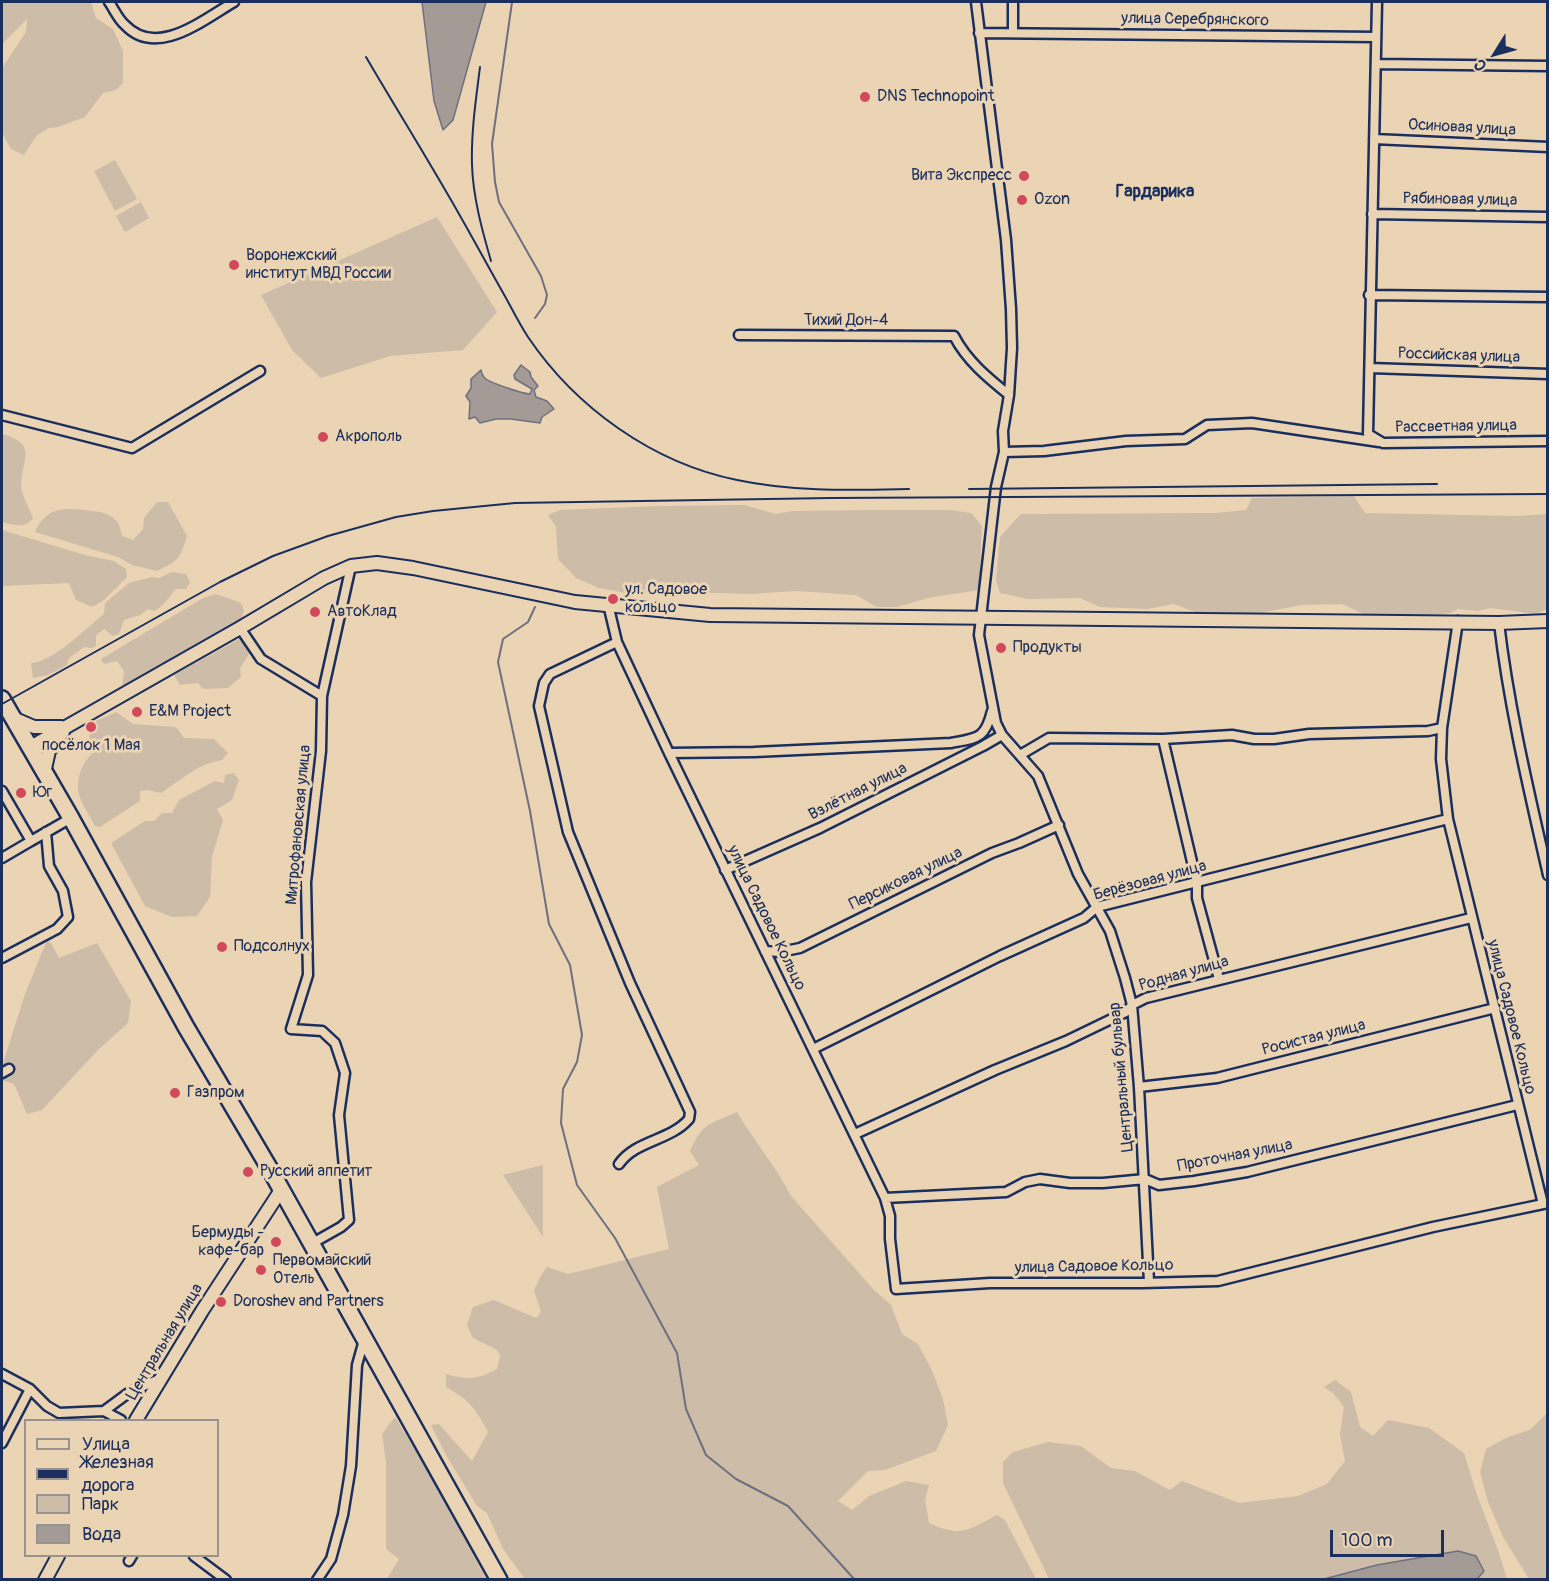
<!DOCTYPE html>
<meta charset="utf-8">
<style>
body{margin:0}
#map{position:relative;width:1549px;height:1581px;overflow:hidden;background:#ebd4b3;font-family:Pangolin,sans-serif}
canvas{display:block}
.frame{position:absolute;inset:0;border:3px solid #1b2f5e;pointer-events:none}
.legend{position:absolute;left:24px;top:1419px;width:195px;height:138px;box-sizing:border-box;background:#ebd4b3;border:2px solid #989291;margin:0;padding:8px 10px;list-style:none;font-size:18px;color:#1b2f5e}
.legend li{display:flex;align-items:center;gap:12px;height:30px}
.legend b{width:30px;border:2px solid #989291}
.north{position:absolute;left:1465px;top:24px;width:60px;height:60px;-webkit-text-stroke:4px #ebd4b3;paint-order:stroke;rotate:233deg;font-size:16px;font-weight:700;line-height:24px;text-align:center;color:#1b2f5e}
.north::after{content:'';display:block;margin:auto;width:21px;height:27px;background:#1b2f5e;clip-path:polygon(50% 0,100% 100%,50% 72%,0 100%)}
.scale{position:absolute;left:1330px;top:1530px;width:114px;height:27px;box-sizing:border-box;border:3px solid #1b2f5e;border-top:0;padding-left:8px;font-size:18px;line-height:21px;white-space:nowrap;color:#1b2f5e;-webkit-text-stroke:4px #ebd4b3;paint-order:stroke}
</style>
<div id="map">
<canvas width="1549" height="1581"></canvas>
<div class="frame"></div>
<ul class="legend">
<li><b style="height:8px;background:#ebd4b3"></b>Улица</li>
<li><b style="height:8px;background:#1b2f5e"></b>Железная дорога</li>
<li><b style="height:16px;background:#cdbca7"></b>Парк</li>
<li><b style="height:16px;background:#a49b96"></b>Вода</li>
</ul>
<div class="north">С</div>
<div class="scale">100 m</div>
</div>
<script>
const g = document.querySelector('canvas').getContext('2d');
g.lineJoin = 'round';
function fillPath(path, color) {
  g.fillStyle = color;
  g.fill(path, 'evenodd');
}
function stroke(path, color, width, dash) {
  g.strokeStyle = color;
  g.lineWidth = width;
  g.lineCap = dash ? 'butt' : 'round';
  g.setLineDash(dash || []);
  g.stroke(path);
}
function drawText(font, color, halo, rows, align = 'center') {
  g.font = font + ' Pangolin,sans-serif';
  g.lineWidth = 6;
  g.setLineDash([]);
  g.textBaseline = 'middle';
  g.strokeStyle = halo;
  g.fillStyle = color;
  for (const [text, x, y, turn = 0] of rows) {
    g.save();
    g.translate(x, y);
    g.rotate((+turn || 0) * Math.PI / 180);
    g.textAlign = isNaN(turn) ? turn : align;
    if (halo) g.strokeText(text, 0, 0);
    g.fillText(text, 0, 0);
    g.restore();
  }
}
const green = new Path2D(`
 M2,2H91L96,18L113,29L123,51V83L116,90L103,93L85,117L58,127L49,128L37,135L24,155L11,149L2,132V68L26,32L27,19L2,44Z
 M115,160L137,199L115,211L94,171Z
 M141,202L149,218L125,232L116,216Z
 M437,217L497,312L463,350L390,356L321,378L292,350L261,295Z
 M2,434C42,445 18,461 22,491C24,500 30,510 33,518C25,529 13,525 2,522Z
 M1354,496L1365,513L1517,516L1547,514V609L1536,614L1490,608L1478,611L1458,609L1450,613L1432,615H1366L1342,604L1302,605L1254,614H1200L1174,604L1147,609L1100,607L1080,598L1028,599L1000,593L996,580L1000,537L1021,514L1216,513L1246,510L1252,498Z
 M157,502H168L187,536C180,559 178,561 157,571L132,565L118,557L35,532C47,505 67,508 92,511C101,512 112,514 118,523C120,526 121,533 122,536L133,540L143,529L144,518Z
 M744,505L776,514L792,511L867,510H950L971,513L982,526L979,590L928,598L897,607H877L856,595L796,591L751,594L682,592L632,594L599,588L576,578L558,559L556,527L548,515L560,510L657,506Z
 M2,530L85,555L114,561L126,569L127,577L104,600L92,607L76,600L69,583L2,586Z
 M172,572L186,574L190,582L186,589H176L163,605L155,611L148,609L140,615L124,620L119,634L113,636L104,629L96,635V646L92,648L84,647L69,658L67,665L48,675L33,678L31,663C53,662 86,628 104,614L105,603L129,583L152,577L159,578Z
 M216,594L241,603L244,610L241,620L122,690L124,671L117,661L104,664L101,659L203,598Z
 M241,638L251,651L240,668L241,677L228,688L203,689L198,683L180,685L174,675Z
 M116,712L133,724L176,727L184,738L214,739L228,753L222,760C197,764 181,780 161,793L148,790L140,791V801L100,827L95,826C90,816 79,801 78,790C77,771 85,759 98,748L89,744L90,727L96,721Z
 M234,773L239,780L232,800L217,809L223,820L212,857L210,897L197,916L172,917L145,906L111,843L145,821H154L162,813H172L179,800L215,781L224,783L225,775Z
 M47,940L51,943L59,958L97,943L131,1001L128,1023L98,1050L42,1110L27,1114L14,1084L2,1080V1066L25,994Z
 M737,1112C754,1141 776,1166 791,1196L874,1290L891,1305L902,1334L918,1344L932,1371L943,1399L948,1425L936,1451L885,1470L868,1471L838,1501L852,1510L869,1496L906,1481L929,1485L925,1500L929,1523C962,1538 967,1530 997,1515L1005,1520L1036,1579H525L503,1549L487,1513L477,1506L446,1455L431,1425L439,1424L472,1461L488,1432C476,1409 468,1399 446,1387V1374C467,1380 477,1380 497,1369L500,1356L497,1350L473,1338L467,1325L473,1307L494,1300L536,1318L541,1312L534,1291L540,1277L547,1267L568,1274L669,1249L657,1187L699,1165L690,1151C703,1122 709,1125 737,1112Z
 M543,1165V1237L503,1175Z
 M1335,1380L1351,1392L1360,1427L1373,1436L1388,1420L1429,1428L1464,1453L1477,1495L1498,1550L1507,1579H1477L1484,1571L1458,1551L1377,1565L1324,1579H1049L1003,1483V1462L1013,1452L1048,1442L1081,1446L1111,1468L1135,1471L1170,1490L1182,1481L1239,1503L1298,1496L1327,1484L1345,1461L1340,1434L1344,1407L1334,1394L1324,1387Z
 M1547,1413V1579H1529L1503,1537L1488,1502L1480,1472L1486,1449L1508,1437L1530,1430Z
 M395,1417L419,1456L486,1579H387L399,1559L386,1549V1462L382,1434Z`);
const water = new Path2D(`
 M422,2H486L453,120L443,130L434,101Z
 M521,365L530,372L531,377L538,386L534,390L536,397L547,401L554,409L542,417L540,423L511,419H496L480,423L475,417L469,419L470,402L466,396L471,388V379L481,370C482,375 483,377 486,379C491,383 524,394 530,394L532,389L515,379L514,375Z
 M1458,1551L1476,1556L1484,1571L1477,1579H1324L1377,1565Z`);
const stream = new Path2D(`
 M512,2L492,144L495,182L499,202L541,276L547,295L545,304L535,318
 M535,607L528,622L503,639L498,662L530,811L549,924L570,965L582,1035L577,1062L563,1089L561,1123L577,1185L615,1238L677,1353L686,1409L706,1455L736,1479L788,1506L855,1580`);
const street = new Path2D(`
 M109,2C114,9 118,19 125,25C157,59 204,19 234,2
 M976,2L1006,240L1011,309L1012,348L1009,395L1003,431L1004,452L996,487L979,635L996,723L1002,735L1038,776L1078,874L1110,931L1125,978L1132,1005L1139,1087L1149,1282
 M1013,2V32
 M1377,2L1368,434L1383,443L1548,441
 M979,33L1376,37
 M1377,64L1548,66
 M1374,139L1548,147
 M1372,214L1548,217
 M1369,295L1548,297
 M739,335L954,336C967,361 988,378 1009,395
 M1370,368L1548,374
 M2,415L132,448L260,371
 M1004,452L1044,451L1126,441L1185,439L1207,425L1252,423L1379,442
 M608,604L617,642L669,753L885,1198L890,1216V1239L896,1289L990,1283H1142L1218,1281L1433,1227L1548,1203
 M1458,621L1442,728L1441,759L1448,819L1543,1204
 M1499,623C1509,708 1529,791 1548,875
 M240,628L261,659L322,696
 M617,642L550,674L544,683L539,706L568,832L630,983L690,1112L689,1119C670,1141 636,1140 619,1164
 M1163,739L1197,883V898L1219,979
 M669,753L754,752L951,743C978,738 985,739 992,711
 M1020,755L1049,738L1163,739L1232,735L1254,739H1274L1309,734L1428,731L1442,728
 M2,791L31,841L71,818
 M2,858L31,841
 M725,870L820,828L983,746L1002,735
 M765,951L780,952L800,948L992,853L1019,843L1059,825
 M2,958L57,929L68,917L63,891L49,866L46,832
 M813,1049L1000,956L1084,918L1097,907L1448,819
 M2,1073L9,1069
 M1139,1087L1217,1078L1495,1008
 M855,1134L995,1070L1066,1041L1126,1012L1132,1005L1146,998L1471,918
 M885,1198L1006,1192L1025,1182L1040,1179L1070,1183H1103L1145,1179L1159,1185L1194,1181L1247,1172L1517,1105
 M311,1244L341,1227L349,1220L339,1115L345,1073L335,1043L322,1031L291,1029L308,975L306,882L321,751L322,696L351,566
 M2,1374L30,1389L47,1406L59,1413L104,1411L121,1420
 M104,1411L127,1394L161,1378
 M2,1443L30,1389
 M194,1556L226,1580
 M129,1561L132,1556
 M317,1580L331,1559L343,1515L351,1466L357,1365L364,1340`);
const secondary = new Path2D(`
 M13,718L34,727H61
 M29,748L240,628L324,578L351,566L377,563L413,568L575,602L710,615L1499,623L1548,621
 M44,773L49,751L63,732
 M136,1420L202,1311L281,1190
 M45,1580L58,1556`);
const highway = new Path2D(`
 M2,699L71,818L186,1027L271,1171L499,1580`);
const rail = new Path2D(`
 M366,57C397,110 429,161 459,214C475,242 490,270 506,298C513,311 520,325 528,337C576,408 653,463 737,480C793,492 852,490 909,489
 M480,67C476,99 471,132 472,165C473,197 482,230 491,261
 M969,489L1437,484
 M2,704L220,582L273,556L328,536L396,517L433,511L515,503L831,498L1548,494`);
const markers = [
 [865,97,6,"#d1495b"],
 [1024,176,6,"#d1495b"],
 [1022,200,6,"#d1495b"],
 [234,265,6,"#d1495b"],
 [323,437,6,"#d1495b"],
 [613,599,6,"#d1495b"],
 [315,612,6,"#d1495b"],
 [1001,648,6,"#d1495b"],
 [137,712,6,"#d1495b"],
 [91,727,6,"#d1495b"],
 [21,793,6,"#d1495b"],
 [222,947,6,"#d1495b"],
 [175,1093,6,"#d1495b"],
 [248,1172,6,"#d1495b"],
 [276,1242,6,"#d1495b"],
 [261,1270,6,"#d1495b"],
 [221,1302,6,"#d1495b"]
];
const streetNames = [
 ["улица Серебрянского",1195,20,1],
 ["Осиновая улица",1462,128,3],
 ["Рябиновая улица",1460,200,1],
 ["Тихий Дон-4",846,321],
 ["Российская улица",1459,356,2],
 ["Рассветная улица",1456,427,-1],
 ["Взлётная улица",858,792,-27],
 ["Митрофановская улица",299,825,-85],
 ["Персиковая улица",906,879,-26],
 ["Берёзовая улица",1150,881,-15],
 ["улица Садовое Кольцо",766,918,64],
 ["Родная улица",1184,974,-16],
 ["улица Садовое Кольцо",1511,1017,76],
 ["Росистая улица",1314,1038,-14],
 ["Центральный бульвар",1122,1077,-95],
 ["Проточная улица",1235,1156,-11],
 ["улица Садовое Кольцо",1094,1267,-1],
 ["Центральная улица",165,1342,-59]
];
const poiNames = [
 ["DNS Technopoint",877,97],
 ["Вита Экспресс",1012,176,"right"],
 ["Ozon",1034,200],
 ["Воронежский",246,256],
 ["институт МВД России",246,274],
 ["Акрополь",335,437],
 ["ул. Садовое",625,590],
 ["кольцо",625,608],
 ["АвтоКлад",327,612],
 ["Продукты",1013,648],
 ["E&M Project",149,712],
 ["посёлок 1 Мая",91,746,"center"],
 ["Юг",33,793],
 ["Подсолнух",234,947],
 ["Газпром",187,1093],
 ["Русский аппетит",260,1172],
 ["Бермуды -",264,1233,"right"],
 ["кафе-бар",264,1251,"right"],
 ["Первомайский",273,1261],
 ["Отель",273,1279],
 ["Doroshev and Partners",233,1302]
];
const neighbourhoodNames = [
 ["Гардарика",1155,192]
];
fillPath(green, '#cdbca7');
fillPath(water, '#a49b96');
stroke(water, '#6d7080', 1.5);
stroke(stream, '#6d7080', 2);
stroke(street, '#1b2f5e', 13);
stroke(secondary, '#1b2f5e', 16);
stroke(highway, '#1b2f5e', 20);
stroke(street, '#ebd4b3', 8);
stroke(secondary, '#ebd4b3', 12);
stroke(highway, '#ebd4b3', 15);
stroke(rail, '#1b2f5e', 2);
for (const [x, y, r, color] of markers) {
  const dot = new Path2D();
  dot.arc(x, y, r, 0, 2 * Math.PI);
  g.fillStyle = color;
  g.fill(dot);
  stroke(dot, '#ebd4b3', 2);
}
drawText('16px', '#1b2f5e', '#ebd4b3', streetNames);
drawText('16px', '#1b2f5e', '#ebd4b3', poiNames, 'left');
drawText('bold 18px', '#1b2f5e', '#ebd4b3', neighbourhoodNames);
</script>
